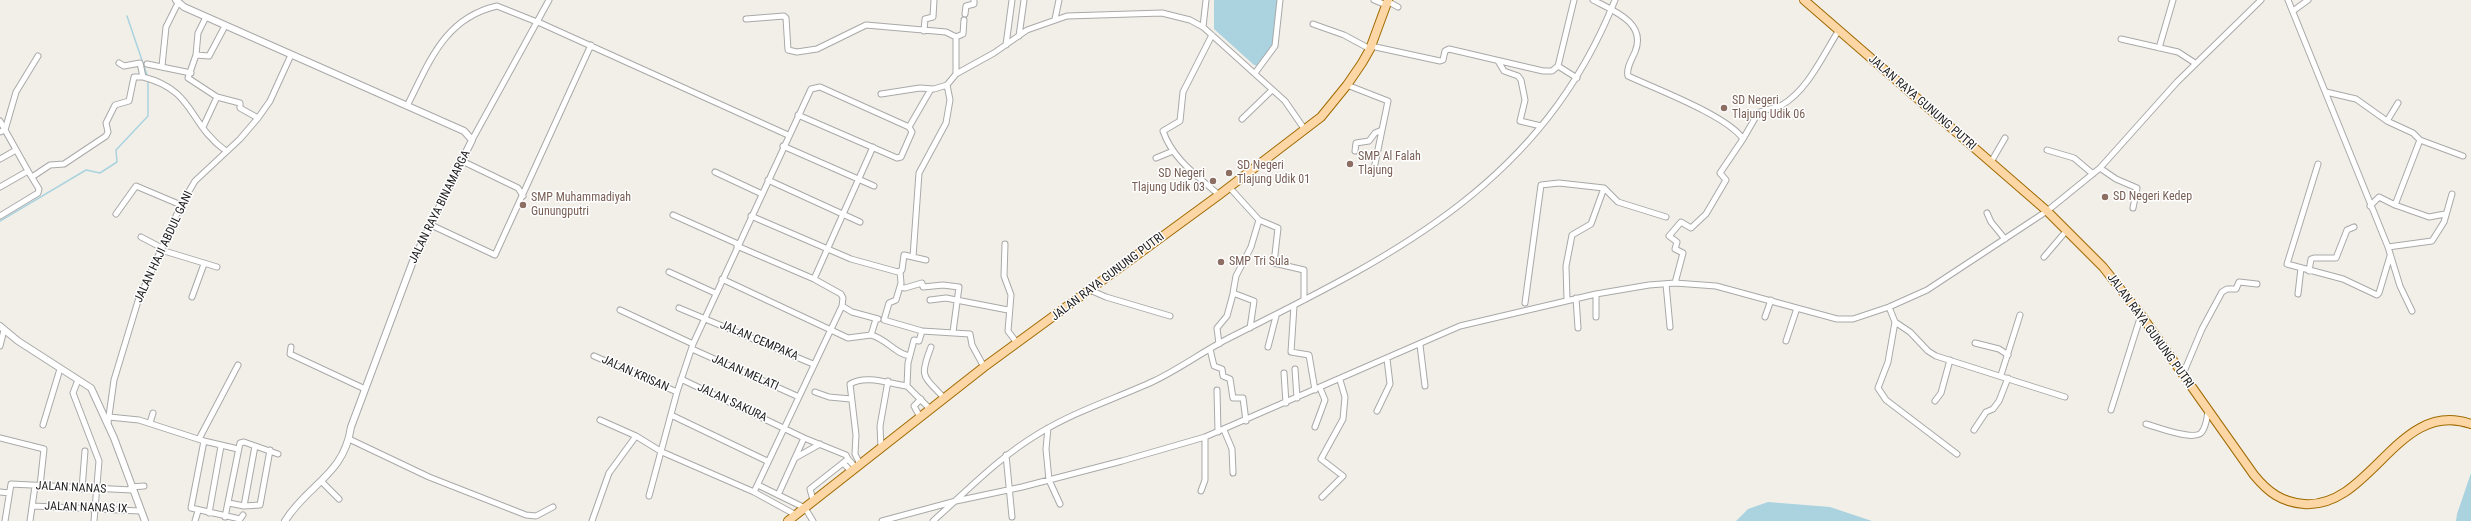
<!DOCTYPE html>
<style>
body{margin:0}
canvas{display:block;background:#f2efe9}
</style>
<canvas width="2471" height="521"></canvas>
<script>
const g = document.querySelector('canvas').getContext('2d');
g.lineJoin = 'round';
function fillPath(path, color) {
  g.fillStyle = color;
  g.fill(path, 'evenodd');
}
function stroke(path, color, width, dash) {
  g.strokeStyle = color;
  g.lineWidth = width;
  g.lineCap = dash ? 'butt' : 'round';
  g.setLineDash(dash || []);
  g.stroke(path);
}
function drawText(font, color, halo, rows, align = 'center') {
  g.font = font + ' "Roboto Condensed",sans-serif';
  g.lineWidth = 3;
  g.setLineDash([]);
  g.textBaseline = 'middle';
  g.strokeStyle = halo;
  g.fillStyle = color;
  for (const [text, x, y, turn = 0] of rows) {
    g.save();
    g.translate(x, y);
    g.rotate((+turn || 0) * Math.PI / 180);
    g.textAlign = isNaN(turn) ? turn : align;
    if (halo) g.strokeText(text, 0, 0);
    g.fillText(text, 0, 0);
    g.restore();
  }
}
const water = new Path2D(`
 M1214,0H1278L1272,48L1258,66L1254,65L1214,29Z
 M2471,473V521H2456L2457,514Z
 M1768,502L1830,507L1872,521H1736L1748,509Z`);
const stream = new Path2D(`
 M127,16L148,78
 M0,221L86,170L100,173L117,162L116,150L148,116V81`);
const minor = new Path2D(`
 M1374,0L1386,5
 M1593,0C1614,11 1647,23 1635,52C1632,59 1626,68 1628,76C1656,89 1728,116 1743,139L1720,173L1726,180L1706,214L1691,228L1681,222L1669,236L1677,242L1675,249L1683,253L1675,283
 M2288,0L2388,247L2400,286L2412,311
 M1387,1L1398,7
 M2293,11L2308,0
 M965,14L966,6L974,4V0
 M206,17L198,33L196,55L188,78L217,97L240,103V108L258,118
 M746,19L784,16L786,18L788,50L797,52L817,49L866,25L946,32L956,37V74
 M1055,19L1059,0
 M538,22L788,135
 M1313,24L1344,35L1370,49
 M1203,27L1206,0
 M924,31L925,19L933,17L934,0
 M1212,35L1183,92L1180,121L1163,131C1173,160 1198,176 1219,195
 M1019,36L1024,0
 M956,37L963,34L964,20
 M2121,39L2178,52L2195,63
 M1006,45L1012,0
 M1371,46L1440,61L1443,60L1445,51L1449,49L1543,71H1552L1558,66L1574,0
 M2159,48L2173,0
 M196,55L209,56L225,26
 M1498,61L1504,71L1518,76L1521,80L1525,100L1520,121L1541,126
 M119,63L124,66L140,63L143,77C195,90 188,124 226,151
 M147,64L191,73
 M162,66L166,27L178,3
 M1558,66L1577,78
 M1255,73L1275,46L1280,0
 M1347,85L1388,101L1375,164
 M2326,92L2356,99L2387,121L2413,133L2420,140L2463,156
 M881,94L920,88L934,89L947,85L956,74L994,53L1027,30L1067,16L1162,13L1190,20L1203,27L1285,101L1305,130
 M407,106C429,63 444,18 497,6L537,22
 M1242,119L1272,90
 M0,121L28,171L0,187
 M2387,121L2398,103
 M203,127L217,97
 M909,127L931,89
 M0,132L5,130L16,92L38,56
 M1743,139L1758,113C1765,109 1774,109 1782,105C1808,90 1823,55 1839,30
 M472,140L549,0
 M2420,140L2395,205L2429,217L2445,214
 M783,146L874,186
 M2047,150L2074,158L2093,174
 M1355,151L1356,143L1369,141L1375,133L1382,130
 M1156,158L1173,151
 M0,159L16,150
 M462,161L518,188L523,196
 M1991,162L2005,138
 M2318,164L2287,264L2343,279L2377,295L2379,293L2390,256
 M2100,168L2116,179L2137,188L2133,208
 M715,172L762,194
 M32,177L50,165L64,164L106,136L108,132L106,123L115,105L129,101L134,77H143
 M768,180L860,222
 M1230,188L1259,220
 M2370,206L2379,197L2395,205
 M1987,213L1991,222L2005,239
 M116,214L136,186L181,205
 M673,215L738,244
 M0,216L38,193L39,189L28,171
 M751,216L851,259L898,272L902,270L904,255L926,260
 M431,225L495,255L591,45
 M141,237L162,248
 M1005,244L1004,276L1011,295L1008,331L1017,343
 M737,246L814,279L841,294L843,298L842,306L754,492
 M2388,247L2432,241L2444,222L2452,194
 M161,250L217,267
 M913,257L919,173L946,123L950,100L947,85
 M2044,257L2067,230
 M2309,271L2311,259L2314,258H2336L2347,230L2354,227
 M669,272L715,293
 M722,279L848,338L871,335
 M814,279L873,147
 M1666,284L1670,327
 M900,287L905,288L922,283L923,287L943,285L959,287L953,332
 M1090,290L1106,297L1170,316
 M1596,294V317
 M2298,294L2301,268
 M192,297L204,264
 M1576,298L1578,328
 M930,300L946,298L1008,310
 M1567,300L1566,266L1572,235L1591,224L1604,188
 M1525,303L1541,185L1559,183L1604,188L1618,202L1666,217
 M842,306L852,312L878,319
 M1294,306L1291,352L1309,355L1315,390
 M1889,307L1895,322L1888,362L1878,388L1886,400L1957,454
 M679,308L813,364
 M620,310L693,344
 M1765,317L1771,300
 M876,319L871,335C887,339 895,354 910,356
 M1895,322L1910,332L1928,351L1936,356L2065,397
 M1250,328L1254,301L1233,293L1236,276L1251,247L1259,220L1278,228L1274,263L1304,270V300
 M922,331L970,334L972,345L984,367
 M1786,341L1797,308
 M1975,343L1999,349L2008,355
 M1219,344L1217,328L1227,316L1233,294
 M1420,345L1425,386
 M0,346L4,330
 M291,347L290,354L365,389
 M931,347C919,378 923,375 944,398
 M1268,347L1276,316
 M692,349L799,397
 M1210,349L1214,366L1222,369L1223,376L1230,379L1233,398H1243L1246,421
 M594,356L677,392
 M1295,369L1297,398
 M1284,373L1286,403
 M2183,374L2202,329L2222,292L2227,289H2236L2239,282L2257,284
 M2001,375L2020,315
 M681,379L804,438L846,455L848,459L810,489L813,500
 M78,380L73,393L99,461L94,521
 M907,386L930,409
 M1217,390L1218,432
 M815,392L829,397L851,399
 M1935,401L1941,393L1950,360
 M2111,410L2141,315
 M1377,411L1390,384L1387,359
 M671,415L767,461
 M109,417L139,420L204,441L238,449
 M920,417L914,406L921,399
 M600,420L636,436L662,452L754,492L796,515
 M108,423L114,380L138,301L181,205L195,181L240,139L258,118L270,101L291,55
 M150,423L153,413
 M2146,424C2157,427 2192,441 2201,433C2206,428 2207,418 2208,412
 M43,425L60,369
 M1315,427L1325,400L1320,388
 M1048,428L1046,449L1049,480L1060,504
 M1224,430L1232,449L1233,473
 M1974,430L1986,412L1993,409L1999,401L2008,378
 M0,438L44,449L40,486
 M199,439L238,365
 M349,439L429,477L526,515L536,516L553,507
 M204,441L191,508L240,519L243,515
 M881,448L880,426L888,381
 M1006,455L1012,517
 M795,458L820,444
 M848,459L856,468
 M843,463L851,471
 M860,464L855,454L856,435L850,384C866,374 890,384 907,386L908,363L914,340L919,341L922,331L884,320L889,303L896,300L901,283L900,271
 M322,482L339,499
 M758,485L805,508L813,521
 M131,487L144,486
 M82,489L85,451
 M1201,491L1205,480V437
 M0,492L9,493
 M778,495L804,438
 M649,496L677,392L693,344L811,89L820,87L909,127L912,132L901,157L897,158L798,115
 M1322,497L1343,476L1321,459L1343,419L1345,397L1340,380
 M229,503L244,506L260,505L270,450
 M33,506L140,511
 M244,506L255,446
 M209,513L221,446
 M225,517L240,443L244,442L278,454
 M5,521L11,484L132,490
 M30,521L35,486
 M195,521L198,511
 M592,521L609,473L636,436
 M882,521L956,501L1022,487L1122,461L1205,437L1460,326L1596,294L1649,285L1675,283L1716,286L1837,319H1853L1889,307L1927,290L2047,211L2100,168L2177,82L2261,0
 M933,521C967,491 998,458 1038,434C1075,411 1115,399 1154,381C1181,368 1205,350 1231,337C1397,254 1542,183 1615,0`);
const tertiary = new Path2D(`
 M176,0L184,7L464,131L472,140L413,261L351,427C344,475 308,484 285,521
 M0,326L18,341L91,388L114,438L145,521`);
const primary = new Path2D(`
 M1804,0L2047,211L2103,267L2141,315L2254,475C2268,492 2281,502 2304,504C2371,509 2398,398 2471,424
 M788,521L984,367L1219,195L1321,117L1347,85L1362,63L1370,49L1388,0`);
const markers = [
 [1724,108,4,"#8d6e63"],
 [1350,164,4,"#8d6e63"],
 [1229,173,4,"#8d6e63"],
 [1213,181,4,"#8d6e63"],
 [2105,197,4,"#8d6e63"],
 [523,205,4,"#8d6e63"],
 [1221,262,4,"#8d6e63"]
];
const educationNames = [
 ["SD Negeri",1732,101],
 ["Tlajung Udik 06",1732,115],
 ["SMP Al Falah",1358,157],
 ["Tlajung",1358,171],
 ["SD Negeri",1237,166],
 ["Tlajung Udik 01",1237,180],
 ["SD Negeri",1205,174,"right"],
 ["Tlajung Udik 03",1205,188,"right"],
 ["SD Negeri Kedep",2113,197],
 ["SMP Muhammadiyah",531,198],
 ["Gunungputri",531,212],
 ["SMP Tri Sula",1229,262]
];
const streetNames = [
 ["JALAN RAYA GUNUNG PUTRI",1922,103,41],
 ["JALAN RAYA BINAMARGA",440,207,-64],
 ["JALAN HAJI ABDUL GANI",164,247,-65],
 ["JALAN RAYA GUNUNG PUTRI",1108,277,-37],
 ["JALAN RAYA GUNUNG PUTRI",2150,331,54],
 ["JALAN CEMPAKA",759,341,23],
 ["JALAN MELATI",745,373,24],
 ["JALAN KRISAN",635,374,24],
 ["JALAN SAKURA",732,403,25],
 ["JALAN NANAS",71,488,3],
 ["JALAN NANAS IX",86,508,2]
];
fillPath(water, '#aad3df');
stroke(stream, '#aad3df', 1.5);
stroke(minor, '#a9a9a9', 7);
stroke(tertiary, '#a9a9a9', 8);
stroke(primary, '#a06b00', 10);
stroke(minor, '#fff', 5);
stroke(tertiary, '#fff', 6);
stroke(primary, '#fcd6a4', 8);
for (const [x, y, r, color] of markers) {
  const dot = new Path2D();
  dot.arc(x, y, r, 0, 2 * Math.PI);
  g.fillStyle = color;
  g.fill(dot);
  stroke(dot, '#fff', 1.5);
}
drawText('12px', '#785e54', '#fff', educationNames, 'left');
drawText('12px', '#222', '#fff', streetNames);
</script>
